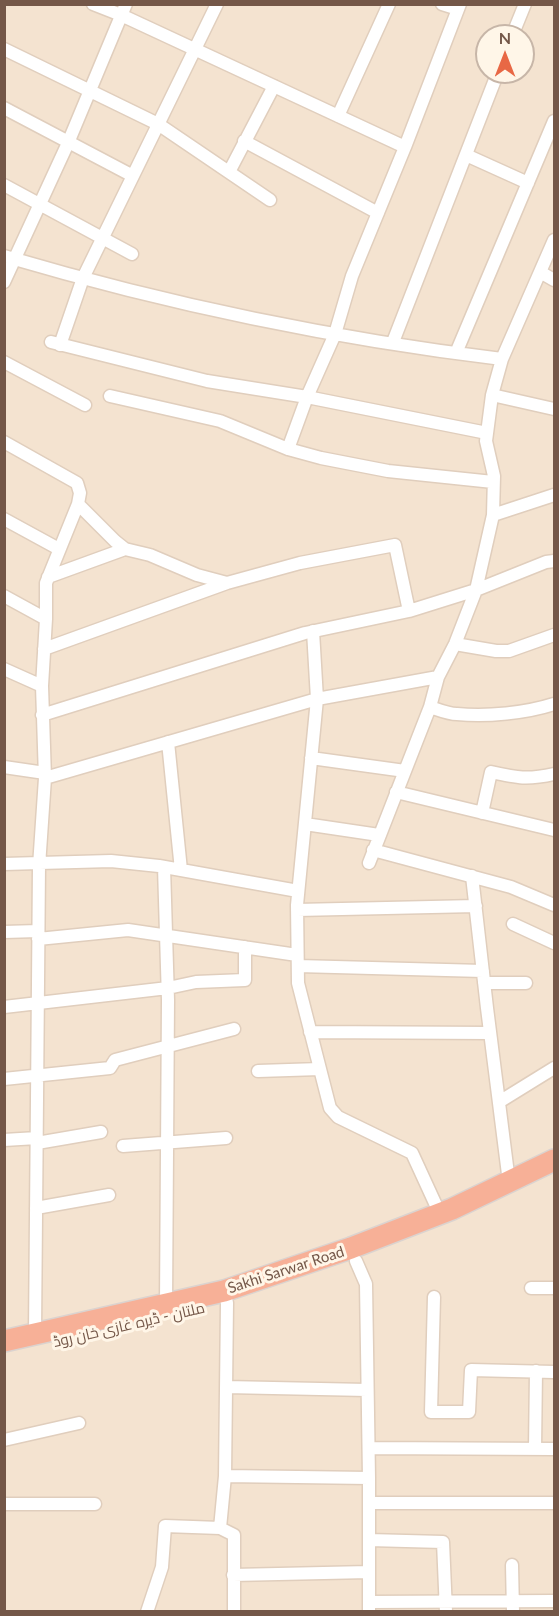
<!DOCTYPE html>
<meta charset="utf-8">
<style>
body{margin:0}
#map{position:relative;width:559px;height:1616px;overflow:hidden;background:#fcf2e1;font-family:Lato,sans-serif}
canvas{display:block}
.frame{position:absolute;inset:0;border:6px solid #745748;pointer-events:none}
.north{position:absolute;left:475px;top:24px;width:60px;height:60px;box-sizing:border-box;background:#fff6e8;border:2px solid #c7b6a8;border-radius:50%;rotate:0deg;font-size:16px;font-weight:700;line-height:24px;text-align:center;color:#745748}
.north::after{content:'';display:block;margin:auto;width:21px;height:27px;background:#e86845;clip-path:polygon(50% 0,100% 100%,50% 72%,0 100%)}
</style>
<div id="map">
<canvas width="559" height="1616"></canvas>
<div class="frame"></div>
<div class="north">N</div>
</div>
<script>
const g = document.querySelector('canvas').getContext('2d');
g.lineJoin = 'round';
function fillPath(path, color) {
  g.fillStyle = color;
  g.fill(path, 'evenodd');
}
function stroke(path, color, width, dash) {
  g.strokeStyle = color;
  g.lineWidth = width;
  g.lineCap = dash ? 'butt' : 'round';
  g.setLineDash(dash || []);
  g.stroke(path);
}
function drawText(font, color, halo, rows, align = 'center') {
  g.font = font + ' Lato,Cairo,sans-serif';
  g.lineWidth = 6;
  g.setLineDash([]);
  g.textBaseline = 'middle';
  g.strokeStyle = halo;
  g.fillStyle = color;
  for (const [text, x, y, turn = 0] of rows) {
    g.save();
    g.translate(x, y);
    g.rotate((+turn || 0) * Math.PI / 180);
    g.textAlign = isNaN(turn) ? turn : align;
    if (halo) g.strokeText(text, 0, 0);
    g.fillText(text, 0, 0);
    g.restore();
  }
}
const residential = new Path2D(`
 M5,5H554V1611H5ZM487,36H523V72H487Z`);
const street = new Path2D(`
 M93,4L121,15L405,147
 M442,4L458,9
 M512,36L525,4
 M4,49L158,124L270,200
 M4,108L133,176
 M338,116L389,4
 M244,141L378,213
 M466,155L528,183
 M229,172L274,86
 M4,185L132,254
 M4,256C167,304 334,339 502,359
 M540,272L554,280
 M4,282L68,143L126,4
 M51,342L207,381L307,397L487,433
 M393,342L498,72
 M60,345L83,278L217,4
 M456,353L554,121
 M4,362L85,405
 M492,395L554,409
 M110,396L220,421L288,449L321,458L388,471L493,482
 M4,442L77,483L80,493L78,504L46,583V619L42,686L45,778L39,866L35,1333
 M288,449L307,397L335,334L352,276L405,147L460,4
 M78,504L115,541L125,549L150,555L197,575L227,583
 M493,515L554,495
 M4,519L59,549
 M48,577L125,549
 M4,596L46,619
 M313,631L317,699L297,905L298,983L330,1108L338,1117L412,1153L440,1214
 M455,644L496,651H509L554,635
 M44,649L227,583L300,563L395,545L409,611
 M4,669L42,686
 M430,707C439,710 448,714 457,714C487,717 526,713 554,704
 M42,715L305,633L409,611L476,590L546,562L554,561
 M168,742L181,870
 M311,758L405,771
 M4,767L45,773
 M45,778L317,699L438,677
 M396,792L554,830
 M482,813L491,772C518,778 527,780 554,774
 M305,824L379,835
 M373,850L511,887L554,905
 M369,863L430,707L438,677L455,644L476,590L493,515L494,476L486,441L492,395L502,359L554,240
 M4,864L111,861L159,866L298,891
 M164,867L168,1000L166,1304
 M472,876L487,1008L509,1182
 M297,910L476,906
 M513,924L554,943
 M4,932L38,931
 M38,939L128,930L297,955
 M298,966L483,971
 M484,983H526
 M4,1007L168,988L196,982L245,980V947
 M310,1032L490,1033
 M258,1071L320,1069
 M4,1079L110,1068L115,1060L234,1029
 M499,1102L554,1068
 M4,1140L37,1138
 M37,1143L101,1132
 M123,1146L226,1138
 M36,1208L109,1195
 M356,1261L366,1284L369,1478V1612
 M531,1288H554
 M434,1297L431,1412H469L471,1370L554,1372
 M226,1387L367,1390
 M4,1440L79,1423
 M369,1448L554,1449
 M535,1449L536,1371
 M225,1476L369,1478
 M369,1503H554
 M4,1504H95
 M220,1528L234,1535V1612
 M369,1540L443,1542L446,1612
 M512,1565L513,1612
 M233,1575L369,1572
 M369,1602L554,1601
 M147,1612L162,1567L165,1526L220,1528L225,1476L227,1303L224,1291`);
const highway = new Path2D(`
 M4,1341L224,1291L351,1248L452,1209L554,1160`);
const streetNames = [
 ["Sakhi Sarwar Road",286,1270,-18],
 ["ملتان - ڈیرہ غازی خان روڈ",129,1325,-13]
];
fillPath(residential, '#f4e3d0');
stroke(street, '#e0cebd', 15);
stroke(highway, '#dbd3cf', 24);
stroke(street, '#fff', 12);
stroke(highway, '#f7b097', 21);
drawText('15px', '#745748', '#fff6e8', streetNames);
</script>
